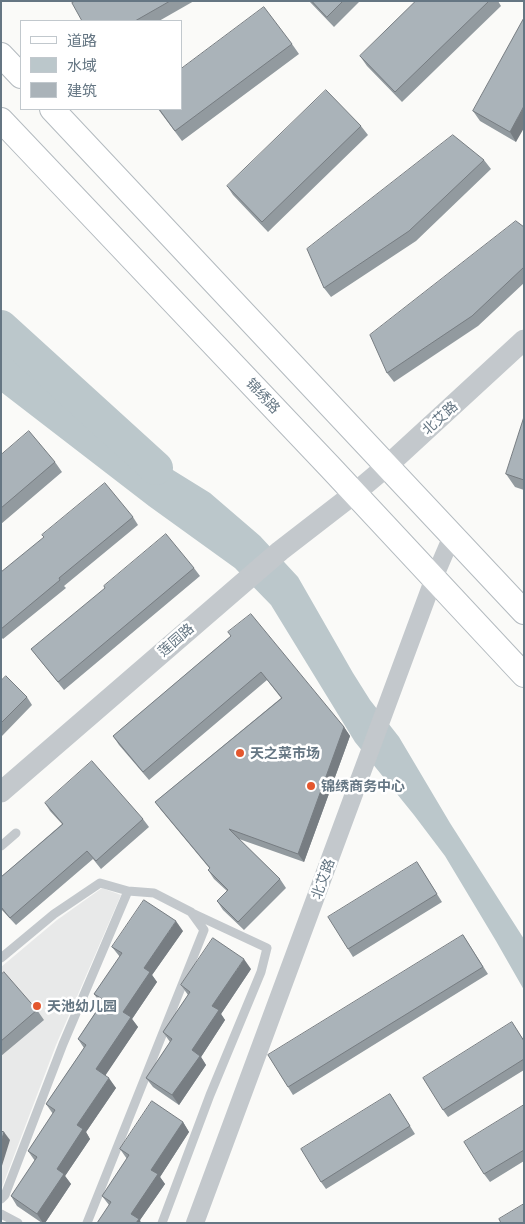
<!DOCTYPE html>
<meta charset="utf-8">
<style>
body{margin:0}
#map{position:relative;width:525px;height:1224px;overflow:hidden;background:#fafaf8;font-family:Barlow,"Noto Sans SC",sans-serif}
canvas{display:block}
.frame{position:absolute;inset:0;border:2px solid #657683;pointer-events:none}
.legend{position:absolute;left:20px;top:20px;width:162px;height:90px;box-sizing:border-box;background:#fff;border:1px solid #c1c8cd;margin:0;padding:6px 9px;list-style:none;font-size:15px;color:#657683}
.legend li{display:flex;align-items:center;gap:10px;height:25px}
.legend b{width:25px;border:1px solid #c1c8cd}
</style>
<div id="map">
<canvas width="525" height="1224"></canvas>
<div class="frame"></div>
<ul class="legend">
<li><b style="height:6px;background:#fff"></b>道路</li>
<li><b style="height:14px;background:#bbc7cb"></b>水域</li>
<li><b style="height:14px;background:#aab3b9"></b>建筑</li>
</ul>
</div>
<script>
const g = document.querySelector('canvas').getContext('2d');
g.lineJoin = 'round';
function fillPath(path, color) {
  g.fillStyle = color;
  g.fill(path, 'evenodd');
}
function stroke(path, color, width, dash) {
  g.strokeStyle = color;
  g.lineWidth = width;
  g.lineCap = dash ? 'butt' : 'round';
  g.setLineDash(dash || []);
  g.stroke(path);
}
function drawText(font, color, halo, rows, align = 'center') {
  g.font = font + ' Barlow,"Noto Sans SC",sans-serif';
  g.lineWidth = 5;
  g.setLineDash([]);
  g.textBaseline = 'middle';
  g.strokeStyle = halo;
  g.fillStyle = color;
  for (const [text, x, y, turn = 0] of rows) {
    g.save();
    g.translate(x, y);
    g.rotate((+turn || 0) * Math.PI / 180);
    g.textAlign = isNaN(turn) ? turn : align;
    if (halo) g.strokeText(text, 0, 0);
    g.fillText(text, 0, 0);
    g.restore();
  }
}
const built = new Path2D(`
 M102,888L121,895L56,1045L1,1190V967L57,920Z`);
const water = new Path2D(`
 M1,346L56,377L126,441L210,493L260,536L298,577L353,673L370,700L399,737L450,823L524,939V990L496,941L445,856L414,815L355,742L271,605L235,568L149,506L1,392Z`);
const river = new Path2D(`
 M1,327L156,468`);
const service = new Path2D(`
 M1,846L16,833
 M1,958L54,914L100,883L128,891L63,1044L5,1195L1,1199
 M1,1214L18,1223
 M87,1223L204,930L191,912L154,893L128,891
 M162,1223L210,1095L261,972L267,948L192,913`);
const minor = new Path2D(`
 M195,1223L434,578L452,536`);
const tertiary = new Path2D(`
 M1,792L280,551L355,493L387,466L524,340`);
const secondary = new Path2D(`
 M1,55L21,76
 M52,109L524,612
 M1,120L331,468L524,675`);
const wall = new Path2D(`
 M76,1H194L159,21H82Z
 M309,1H360L334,27Z
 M416,1H498L501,6L402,102L367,66L360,56Z
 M524,18L516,142L480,121L473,111Z
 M292,44L299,54L182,141L158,109Z
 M361,126L368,135L268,232L233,195L227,186Z
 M484,160L491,169L416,241L331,297L324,288Z
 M524,227V283L478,326L394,382L387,373Z
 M524,417V490L515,487L506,474Z
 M1,455L55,462L62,472L1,524Z
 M133,517L138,525L64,586L66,588L3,639L1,637V572Z
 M194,568L200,576L64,690L31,649Z
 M231,636L344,727L350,736L304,862L239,839L280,879L286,888L244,930L223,910L217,901L227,891L214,879L208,870L210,869L161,810L155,802L281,698L267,680L149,780L119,745L113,736Z
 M1,681L27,697L32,705L1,737Z
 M45,803L143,819L149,827L101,869L93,859L16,925L1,909V877L62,824L50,811Z
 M422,870L442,902L353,957L348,949Z
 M183,931L152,975L157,982L132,1019L138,1027L105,1075L116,1088L86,1132L90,1139L65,1176L71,1184L45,1223H42L17,1206L11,1196L35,1161L28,1151L53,1114L46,1104L84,1048L78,1039L101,1004L94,994L120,957L112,947Z
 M463,935L488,974L293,1095L288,1087Z
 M251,969L221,1014L225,1020L201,1057L206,1065L179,1105L153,1087L146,1078L170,1042L163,1032L188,995L181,985Z
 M1,975L37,1010L44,1020L1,1056Z
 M517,1030L524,1041V1070L448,1117L443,1110Z
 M390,1094L415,1134L326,1189L321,1182Z
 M524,1105V1161L490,1182L484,1174Z
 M183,1122L189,1132L160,1177L165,1184L140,1220L109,1205L102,1196L127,1159L120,1149Z`);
const shadedWall = new Path2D(`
 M524,106V128L516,142L510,132Z
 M344,727L350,736L304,862L298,854Z
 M176,921L183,931L152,975L157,982L132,1019L138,1027L103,1079L96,1069L144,968Z
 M244,959L251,969L221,1014L225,1020L201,1057L206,1065L179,1105L172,1095L192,1050L212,1006Z
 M109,1078L116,1088L86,1132L90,1139L65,1176L71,1184L45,1223H43L37,1214L57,1169L77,1125Z
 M183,1122L189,1132L160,1177L165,1184L140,1220L141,1223H136L131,1214L151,1170Z
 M4,1132L10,1140L1,1169V1142Z`);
const building = new Path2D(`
 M76,1H170L135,21H82L72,3Z
 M312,1H343L327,17Z
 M416,1H489L395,92L360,56Z
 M264,7L292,44L175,131L159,109H181V69Z
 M524,18V106L510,132L473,111Z
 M326,90L361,126L262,222L227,186Z
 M453,135L484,160L409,231L324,288L307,249Z
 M516,221L524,227V267L472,316L387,373L370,335Z
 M524,417V480L506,474Z
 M29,431L55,462L1,508V455Z
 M105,483L133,517L59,578L60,580L1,629V572L44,537L42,535Z
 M166,534L194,568L58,682L31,649L105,588L104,586Z
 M251,614L344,727L298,854L229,829L280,879L238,922L217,901L228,890L208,870L210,868L155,802L282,698L261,672L143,772L113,736L231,636L228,632Z
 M6,676L27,697L1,723V681Z
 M92,761L143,819L96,861L87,851L10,918L1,907V877L63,824L45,803Z
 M417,862L437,894L348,949L328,917Z
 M144,900L176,921L144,968L150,972L123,1012L131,1017L96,1069L109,1078L77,1125L83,1129L57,1169L64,1174L37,1214L11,1196L37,1157L28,1151L55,1110L46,1104L86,1045L78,1039L104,1000L94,994L122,953L112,947Z
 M463,935L483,967L288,1087L268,1055Z
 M213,938L244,959L212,1006L219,1010L192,1050L200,1056L172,1095L146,1078L172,1039L163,1032L190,992L181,985Z
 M4,972L37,1010L1,1041V975Z
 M512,1022L524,1041V1059L443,1110L423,1078Z
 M390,1094L410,1126L321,1182L301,1149Z
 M152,1101L183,1122L151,1170L158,1174L131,1214L139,1219L136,1223H97L111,1202L102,1196L129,1155L120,1149Z
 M524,1105V1150L484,1174L464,1142Z
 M1,1131L4,1132L1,1142Z
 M524,1204V1223H501L499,1219Z`);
const markers = [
 [240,753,5,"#e4572e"],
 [311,786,5,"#e4572e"],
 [37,1006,5,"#e4572e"]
];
const streetNames = [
 ["锦绣路",263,396,47],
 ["北艾路",440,418,-42],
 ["莲园路",176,640,-41],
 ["北艾路",323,879,-70]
];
const poiNames = [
 ["天之菜市场",250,753],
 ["锦绣商务中心",321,786],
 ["天池幼儿园",47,1006]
];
fillPath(built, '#e8e9e9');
fillPath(water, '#bbc7cb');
stroke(river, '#bbc7cb', 34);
stroke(secondary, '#b3babf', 26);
stroke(service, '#c3c8cc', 9);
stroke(minor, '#c3c8cc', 18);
stroke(tertiary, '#c3c8cc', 21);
stroke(secondary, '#fff', 24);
fillPath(wall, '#929a9f');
fillPath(shadedWall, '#777d82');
fillPath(building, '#aab3b9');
stroke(building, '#777d82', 1);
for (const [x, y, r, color] of markers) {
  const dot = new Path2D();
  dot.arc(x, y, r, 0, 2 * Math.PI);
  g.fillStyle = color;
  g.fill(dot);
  stroke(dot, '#fff', 2);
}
drawText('14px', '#657683', '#fff', streetNames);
drawText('bold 14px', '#657683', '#fff', poiNames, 'left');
</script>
